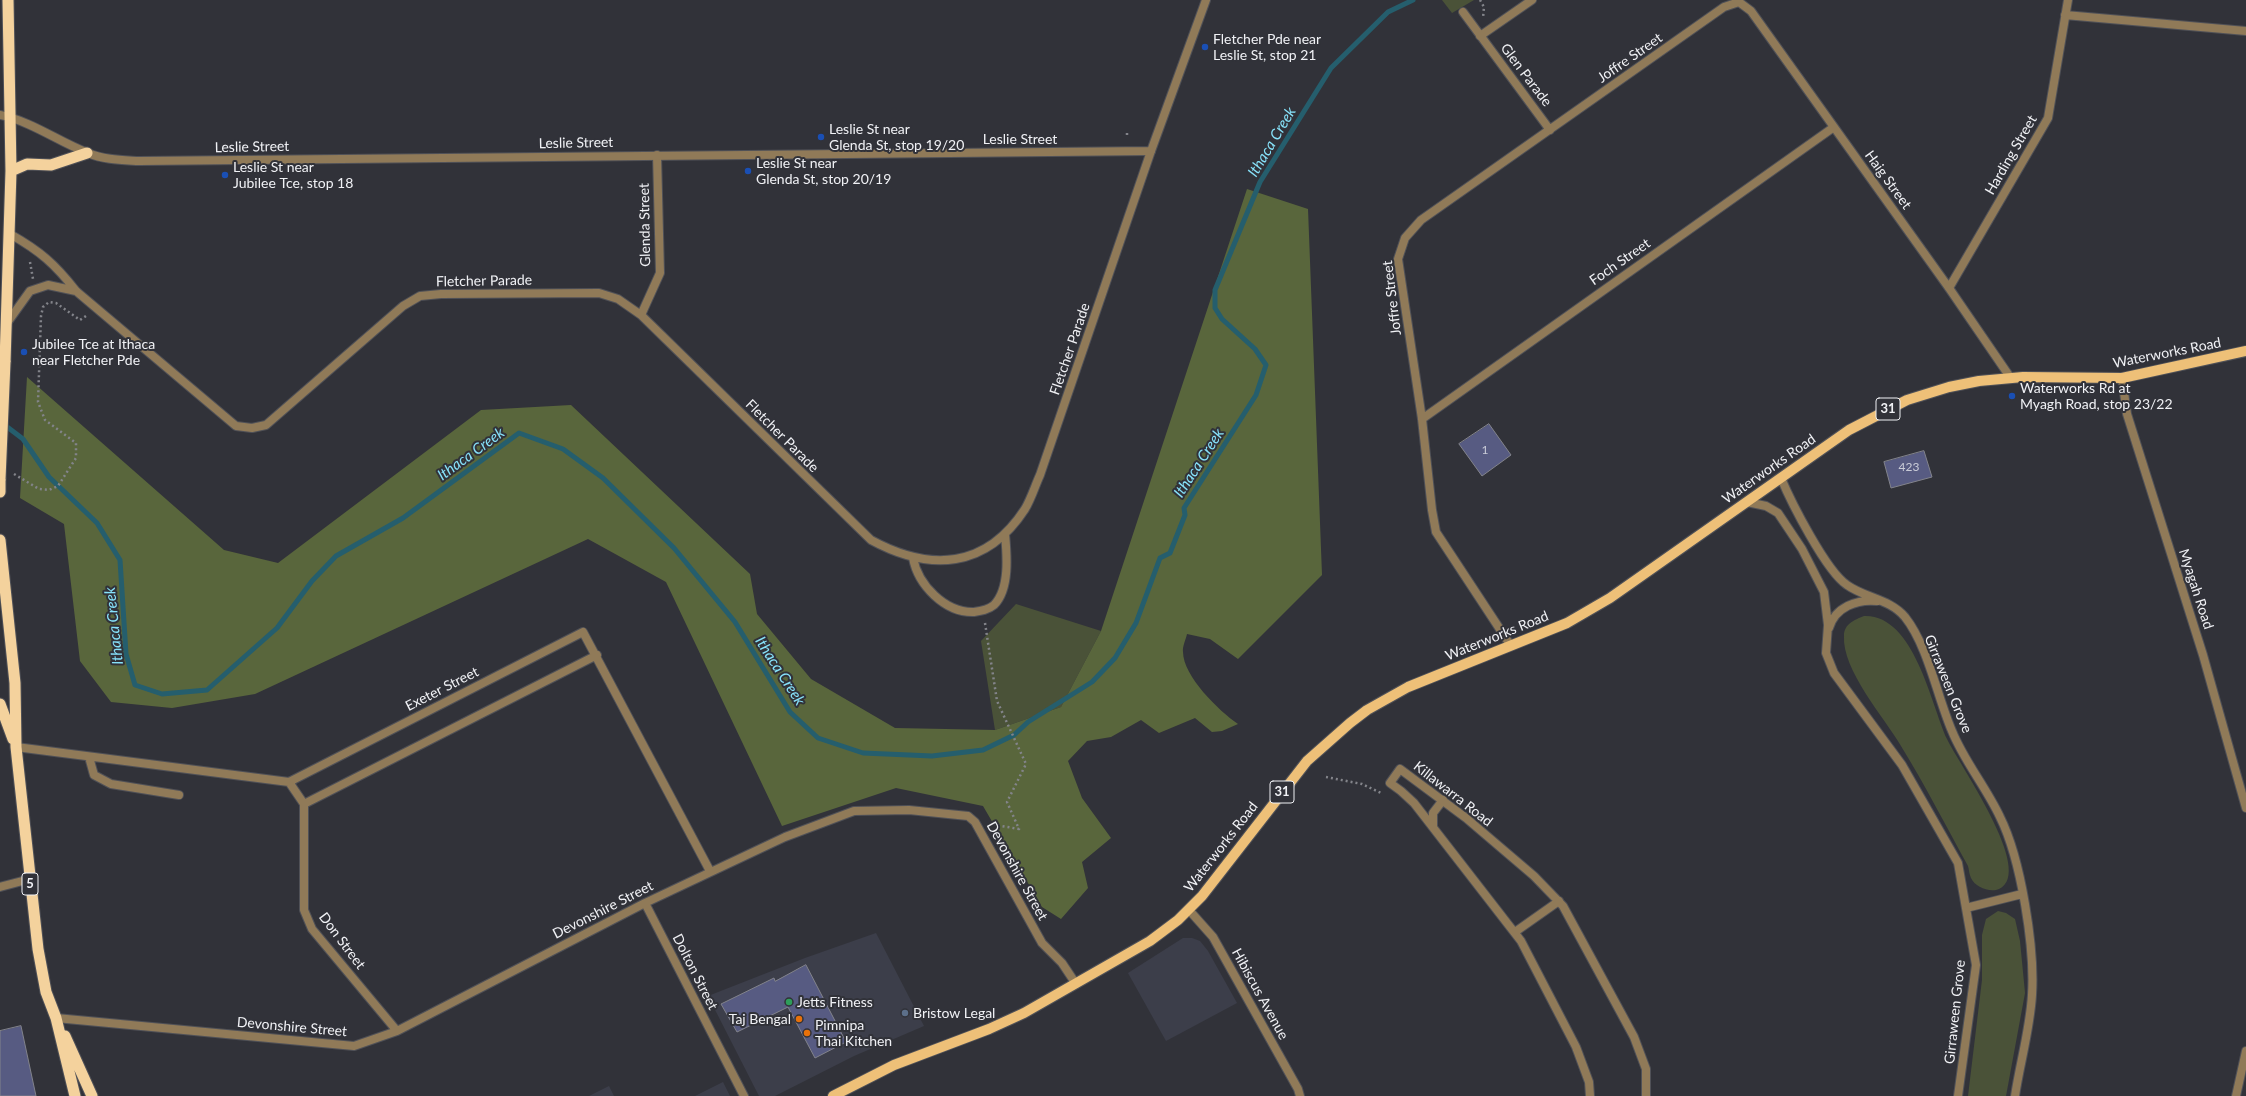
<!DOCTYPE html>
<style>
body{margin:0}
canvas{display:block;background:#313239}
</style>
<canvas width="2246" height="1096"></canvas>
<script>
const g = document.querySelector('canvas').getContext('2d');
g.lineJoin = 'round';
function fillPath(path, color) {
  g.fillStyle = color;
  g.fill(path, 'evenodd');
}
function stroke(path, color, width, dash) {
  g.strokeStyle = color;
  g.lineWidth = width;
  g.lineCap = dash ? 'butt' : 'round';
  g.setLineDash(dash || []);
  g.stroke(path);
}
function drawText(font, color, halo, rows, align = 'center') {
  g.font = font + ' Lato,sans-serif';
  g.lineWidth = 4;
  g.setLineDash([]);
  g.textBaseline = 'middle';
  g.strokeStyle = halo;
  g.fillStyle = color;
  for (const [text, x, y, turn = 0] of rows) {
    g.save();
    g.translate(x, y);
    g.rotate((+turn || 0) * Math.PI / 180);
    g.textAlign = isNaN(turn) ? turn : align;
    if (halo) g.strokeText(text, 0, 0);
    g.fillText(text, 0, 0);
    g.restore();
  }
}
const built = new Path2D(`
 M876,933L924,1026L854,1056L775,1096H759L708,996L805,958Z
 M1183,938H1192L1200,941L1208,951L1237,1003L1166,1041L1128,973Z
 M723,1082L730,1096H695Z
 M609,1086L614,1096H589Z`);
const green = new Path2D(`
 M1442,0H1474L1452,13Z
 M1016,604L1101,631L1061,707L995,730L981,641Z
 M1864,616C1914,614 1931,704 1947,739C1958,763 2036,872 1999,889C1990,893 1975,887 1971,878C1969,874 1969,869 1968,866C1946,826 1925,785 1901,746C1884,717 1842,670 1844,636C1844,624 1854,620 1864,616Z
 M1998,911L2006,913L2015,919L2020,941L2025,993L2006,1096H1968L1982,980V935L1986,919Z`);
const forest = new Path2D(`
 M1247,189L1308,209L1322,575L1238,659L1210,639L1187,634C1186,639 1182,647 1183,652C1183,676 1219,711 1238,724L1222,731L1212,732L1195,718L1159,733L1141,720L1111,737L1087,741L1068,761L1082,798L1111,838L1082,862L1088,888L1061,919L1042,907L983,806L896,788L782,826L666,582L588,539L255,694L172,708L111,702L80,661L64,524L20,498L27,377L224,550L278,563L481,410L571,405L750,574L757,614L811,679L895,728L995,730L1061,707L1101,631Z`);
const stream = new Path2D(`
 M2,423L23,439L49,477L97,523L120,560L126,654L135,685L162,694L207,690L277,628L312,581L336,556L403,518L519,433L563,449L603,478L674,548L735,622L790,712L818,738L863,753L932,756L983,750L1014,735L1028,722L1092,682L1115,658L1136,623L1160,558L1170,553L1185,515L1184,508L1256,395L1266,365L1255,349L1222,319L1215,308V290L1260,182L1331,68L1388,12L1413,0`);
const building = new Path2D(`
 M1489,424L1511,455L1482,476L1459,444Z
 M1924,451L1932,477L1891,488L1884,462Z
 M806,965L846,1042L815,1058L788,1007L737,1032L721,1004L774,978L775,981Z
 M21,1026L36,1096H0V1031Z`);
const path = new Path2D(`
 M1480,0L1484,7L1483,18
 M1127,135V131
 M30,262L33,279
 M14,474L39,489L49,490L58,486L76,458V443L45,420L38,402L41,316L43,307L49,302L56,303L80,320L86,316
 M985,623L997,701L1026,764L1007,802L1019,829L990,824
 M1326,777L1362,784L1381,793`);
const minor = new Path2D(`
 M1463,12L1550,130
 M2065,15L2246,31
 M1480,36L1532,0
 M10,234C40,251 55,264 76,291L236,426L252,428L266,425L403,306L420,296L441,294L599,293L618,299L641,315L871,540C930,572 986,569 1025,509C1031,499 1035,486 1040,475L1151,151
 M1949,288L2048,118L2068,0
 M641,315L660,273L657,155
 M7,323L30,291L48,285L76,291
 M2122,378L2127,414L2203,655L2246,808
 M1422,419L1834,127
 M1781,478C1791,502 1826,571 1847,585C1865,598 1890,599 1905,617C1928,646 1937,696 1952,731C1964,761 1986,787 2000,817C2021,859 2035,948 2032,995C2030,1029 2020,1063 2015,1096
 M1747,502L1766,506L1778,513L1802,549L1824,592L1828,625L1826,653L1834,673L1902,765L1958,863L1976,965L1958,1096
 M913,558C918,585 945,613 974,612C981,611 988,610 994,605C1010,589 1007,555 1005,534
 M1829,628C1835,607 1857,599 1877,601
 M1511,646L1436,532L1432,510L1422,419L1398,259L1405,238L1421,220L1724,7L1739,2L1751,11L1949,288L2010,377
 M16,747L289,782L304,804
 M89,757L94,775L111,784L179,795
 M289,782L583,632L710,871
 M304,804L597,655
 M304,804V910L312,929L397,1031
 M1433,827V813L1443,800
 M0,887L30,879
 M645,903L744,1096
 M1966,908L2022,894
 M1189,910L1213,937L1298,1089L1300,1096
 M1515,932L1559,901
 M56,1018L354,1046L397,1031L645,903L785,837L854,811L909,810L968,816L975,822L1042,943L1062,963L1076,984
 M1590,1096L1589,1082L1576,1047L1521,941L1414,803L1401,791L1390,783L1400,769L1466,818L1534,876L1563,906L1634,1037L1646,1069V1096
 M2236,1096L2246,1051`);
const tertiary = new Path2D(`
 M0,115C33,122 57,141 88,153C104,160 122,160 139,161L1151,151L1206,0`);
const primary = new Path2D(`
 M833,1096L894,1065L989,1029L1024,1013L1150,941L1178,920L1202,896L1307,761L1350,723L1367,710L1408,687L1567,623L1610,598L1849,430L1907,400L1949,387L1979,381L2023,377L2122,378L2246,351`);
const trunk = new Path2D(`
 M11,171L27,164L51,165L87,153
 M5,362L11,171L8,0
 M0,492V479
 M0,540L15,683L16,747L38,949L46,992L56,1018L75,1096
 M0,704L13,739
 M65,1036L92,1096`);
const trunkBridge = new Path2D(`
 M0,479L5,362`);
const markers = [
 [1205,47,4,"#1a4fb4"],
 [821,137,4,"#1a4fb4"],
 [748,171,4,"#1a4fb4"],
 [225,175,4,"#1a4fb4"],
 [24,352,4,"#1a4fb4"],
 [2012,396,4,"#1a4fb4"],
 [789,1002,4,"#2e9e5b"],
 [905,1013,4,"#5c6f8a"],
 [799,1019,4,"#e8710a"],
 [807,1033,4,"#e8710a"]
];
const numberNames = [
 ["1",1485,450],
 ["423",1909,467]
];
const shields = [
 [1888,409,24],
 [1282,792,24],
 [30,884,16]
];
const shieldNames = [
 ["31",1888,409],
 ["31",1282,792],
 ["5",30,884]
];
const poiNames = [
 ["Fletcher Pde near",1213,39],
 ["Leslie St, stop 21",1213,55],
 ["Leslie St near",829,129],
 ["Glenda St, stop 19/20",829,145],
 ["Leslie St near",756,163],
 ["Glenda St, stop 20/19",756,179],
 ["Leslie St near",233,167],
 ["Jubilee Tce, stop 18",233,183],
 ["Jubilee Tce at Ithaca",32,344],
 ["near Fletcher Pde",32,360],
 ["Waterworks Rd at",2020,388],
 ["Myagh Road, stop 23/22",2020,404],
 ["Jetts Fitness",797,1002],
 ["Bristow Legal",913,1013],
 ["Taj Bengal",791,1019,"right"],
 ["Pimnipa",815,1025],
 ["Thai Kitchen",815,1041]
];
const streetNames = [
 ["Joffre Street",1630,58,-35],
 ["Glen Parade",1526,75,53],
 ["Leslie Street",1020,139],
 ["Leslie Street",576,143,-1],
 ["Leslie Street",252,147,-1],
 ["Harding Street",2011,155,-60],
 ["Haig Street",1888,180,54],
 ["Glenda Street",645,225,-91],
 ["Foch Street",1620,262,-35],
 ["Fletcher Parade",484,281,-1],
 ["Joffre Street",1392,298,-97],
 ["Fletcher Parade",1070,349,-71],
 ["Waterworks Road",2167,353,-11],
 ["Fletcher Parade",782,436,45],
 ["Waterworks Road",1769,469,-35],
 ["Myagah Road",2196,589,72],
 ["Waterworks Road",1497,636,-22],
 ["Girraween Grove",1948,684,68],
 ["Exeter Street",442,689,-27],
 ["Killawarra Road",1453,794,38],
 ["Waterworks Road",1221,847,-52],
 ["Devonshire Street",1017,871,61],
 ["Devonshire Street",603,910,-27],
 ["Don Street",342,941,53],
 ["Dolton Street",695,972,63],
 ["Hibiscus Avenue",1260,994,61],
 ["Girraween Grove",1955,1012,-84],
 ["Devonshire Street",292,1027,5]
];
const waterNames = [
 ["Ithaca Creek",1272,142,-59],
 ["Ithaca Creek",471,454,-36],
 ["Ithaca Creek",1199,463,-57],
 ["Ithaca Creek",114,626,-96],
 ["Ithaca Creek",780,671,57]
];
fillPath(built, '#3c3e4a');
fillPath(green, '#4a5238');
fillPath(forest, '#59663c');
stroke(stream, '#255e6d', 5);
fillPath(building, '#575b82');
stroke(building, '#82838b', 1);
stroke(minor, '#505157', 10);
stroke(tertiary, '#505157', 10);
stroke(primary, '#505157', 12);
stroke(trunk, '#505157', 13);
stroke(path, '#83848a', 2.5, [2, 3]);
stroke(minor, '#907a58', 8);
stroke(tertiary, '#907a58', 8);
stroke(primary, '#eec078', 10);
stroke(trunk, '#f4d29d', 11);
stroke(trunkBridge, '#505157', 13, []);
stroke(trunkBridge, '#f4d29d', 11);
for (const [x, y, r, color] of markers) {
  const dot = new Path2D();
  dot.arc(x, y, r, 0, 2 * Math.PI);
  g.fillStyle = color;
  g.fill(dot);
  stroke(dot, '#313239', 1.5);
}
drawText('12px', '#caccd8', null, numberNames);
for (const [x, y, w] of shields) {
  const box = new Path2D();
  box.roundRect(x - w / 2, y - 11, w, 22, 3);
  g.fillStyle = '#313239';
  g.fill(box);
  stroke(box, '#f0f1f5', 1);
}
drawText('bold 13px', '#f0f1f5', null, shieldNames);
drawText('14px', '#f0f1f5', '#313239', poiNames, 'left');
drawText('14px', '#f0f1f5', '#313239', streetNames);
drawText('italic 15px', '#87e2fa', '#313239', waterNames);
</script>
